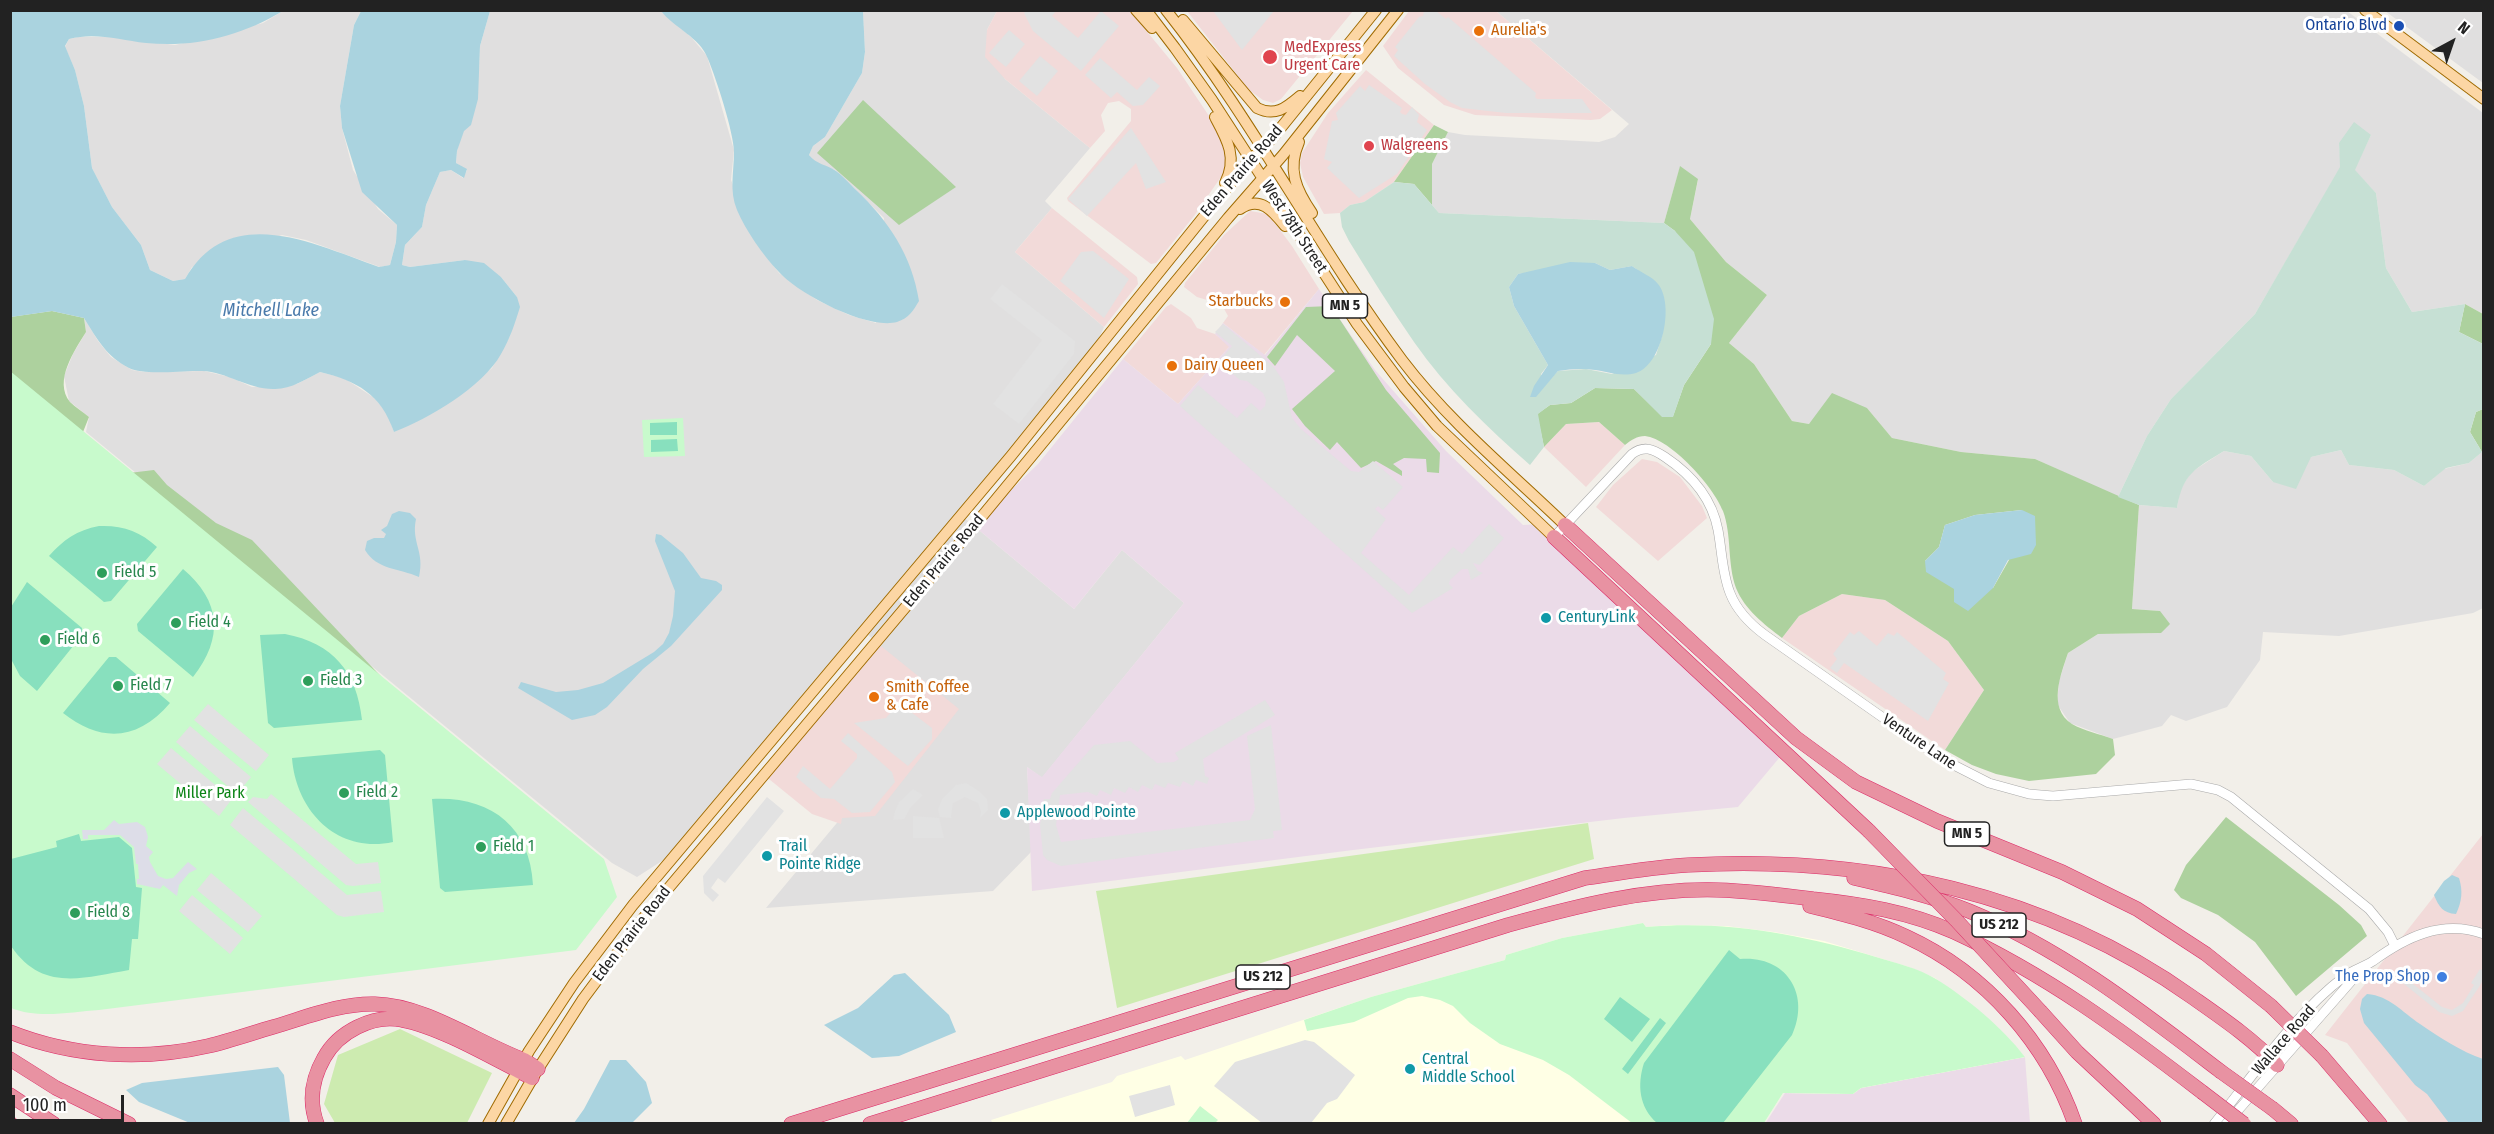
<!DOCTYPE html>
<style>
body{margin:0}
#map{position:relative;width:2494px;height:1134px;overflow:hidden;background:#f2efe9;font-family:"Fira Sans Condensed",sans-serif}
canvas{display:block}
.frame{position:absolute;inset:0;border:12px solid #222;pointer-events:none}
.north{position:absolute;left:2422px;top:12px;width:60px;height:60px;-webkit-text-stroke:4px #fff;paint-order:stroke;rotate:40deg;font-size:16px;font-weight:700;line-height:24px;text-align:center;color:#222}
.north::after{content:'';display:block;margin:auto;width:21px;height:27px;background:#222;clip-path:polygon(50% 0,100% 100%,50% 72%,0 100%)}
.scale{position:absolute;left:12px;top:1095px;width:112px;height:27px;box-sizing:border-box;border:3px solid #222;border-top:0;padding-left:8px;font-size:18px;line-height:21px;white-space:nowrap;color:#222;-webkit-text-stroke:4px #fff;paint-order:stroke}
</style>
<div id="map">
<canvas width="2494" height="1134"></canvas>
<div class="frame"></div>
<div class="north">N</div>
<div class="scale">100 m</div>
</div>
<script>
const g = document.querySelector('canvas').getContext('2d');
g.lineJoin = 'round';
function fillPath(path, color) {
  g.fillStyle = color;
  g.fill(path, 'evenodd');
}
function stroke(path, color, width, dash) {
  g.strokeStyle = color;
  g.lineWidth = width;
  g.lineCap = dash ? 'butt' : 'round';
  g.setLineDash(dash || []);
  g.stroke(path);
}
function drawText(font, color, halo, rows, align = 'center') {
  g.font = font + ' "Fira Sans Condensed",sans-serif';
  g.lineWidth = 6;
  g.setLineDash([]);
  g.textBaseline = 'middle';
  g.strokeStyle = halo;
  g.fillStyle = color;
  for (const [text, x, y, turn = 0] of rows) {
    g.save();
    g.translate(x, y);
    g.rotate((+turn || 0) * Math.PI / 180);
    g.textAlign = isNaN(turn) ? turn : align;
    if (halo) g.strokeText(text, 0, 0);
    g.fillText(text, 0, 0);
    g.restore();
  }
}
const residential = new Path2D(`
 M283,11H361L354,25L340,106L342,128L353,170L378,209L397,225L396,242L390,265L380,267L306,240L282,235L192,267L185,279L173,281L150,270L141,245L112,207L99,182L92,168L84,106L75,70L65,47L69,39L78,37H114L175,45L263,23Z
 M490,11H661L691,37L707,56L734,150L731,180L761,249L779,273L817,300L849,315L876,323L884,218L835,170L816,164L809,155L813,146L825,137L862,73L865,52L863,11H997L987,30L1005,79L1090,148L1045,201L1052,208L1015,252L1104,327L1089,360L962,516L1074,609L1122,550L1184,603L1042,778L1027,767L1032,851L993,891L766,908L841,818L876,642L865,632L682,848L637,877L612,863L86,432L89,417L69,401L64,376L73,354L86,332L84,318L98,341L111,357L132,370L144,372L204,371L230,377L252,387L297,384L320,372L344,378L373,397L387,412L394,432L456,398L492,368L510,336L517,297L501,277L465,260L410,267L402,265L405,245L422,227L426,205L440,172L451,170L463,178L467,170L456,163L457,151L479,70L480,46Z
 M1496,11H2347L2483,113V314L2465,304L2412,312L2386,268L2376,193L2354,170L2371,135L2339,143L2341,167L2255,314L2171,399L2147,436L2118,497L2035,459L1961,452L1892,438L1867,408L1809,424L1792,421L1754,364L1729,343L1767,295L1726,262L1690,219L1698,180L1680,167L1664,223L1439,213L1432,205V164L1448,132L1465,135L1599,142L1615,137L1629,124Z
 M2385,11H2483V83Z
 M2341,450L2349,465L2394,470L2424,486L2444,469L2469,463L2483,451V608L2473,613L2339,636L2263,632L2260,660L2227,707L2186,721L2171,715L2162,726L2113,739L2070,723L2057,704L2059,681L2068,653L2098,634L2161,633L2160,611L2132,609L2139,505L2177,508L2180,490L2190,473L2224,451L2251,456L2273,482L2311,457Z`);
const commercial = new Path2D(`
 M997,11H1130L1177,68L1209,116L1224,144L1226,164L1223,174L1194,216L1156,263L1151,264L1068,201L1067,198L1131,121V109L1119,101L1108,103L1101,115L1105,131L1090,148L1005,79L985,57L987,30Z
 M1187,11H1353L1281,99L1273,103L1263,100L1249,90Z
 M1409,11H1496L1612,110L1600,119L1591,120L1475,115L1444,105L1398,68L1383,46Z
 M1366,70L1434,125L1394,182L1364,202L1350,205L1340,213L1324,214L1303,177L1300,163L1302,153L1328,113Z
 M1052,208L1137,277L1138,284L1104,327L1015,252Z
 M1250,211L1268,214L1292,246L1319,289L1264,355L1223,323L1228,316L1223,307L1211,297L1207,300L1197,297L1184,287L1185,283L1224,235Z
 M1171,304L1191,318L1197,328L1215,334L1230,346L1178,404L1123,359L1166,307Z
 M1599,422L1625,445L1586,487L1544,447L1566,424Z
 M1642,459L1657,462L1680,477L1702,506L1707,518L1658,561L1596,507L1613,485Z
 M1842,594L1885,600L1948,641L1984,690L1945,750L1782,638L1799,616Z
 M876,642L959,709L875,816L842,818L841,824L812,814L764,775Z
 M2483,834V1123H2409L2347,1043L2325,1035Z`);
const industrial = new Path2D(`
 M1319,289L1375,370L1446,451L1523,525L1540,524L1785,751L1738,807L1624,818L1353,850L1032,891L1027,767L1042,777L1184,603L1122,550L1074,609L974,526L1038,464L1123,359L1178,404L1229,347L1215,334L1223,323L1265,355Z
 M2025,1057L2030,1123L1765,1124L1785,1093L1853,1094L1861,1088Z`);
const education = new Path2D(`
 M1643,923L1646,927L1672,925L1726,926L1774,932L1824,941L1909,967L1935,978L1964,1000L1997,1027L2025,1057L1861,1088L1853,1094L1783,1093L1764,1123L993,1124L991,1120L1112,1082L1117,1076L1181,1056L1185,1060L1371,997L1505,960L1506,955L1562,938Z`);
const grass = new Path2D(`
 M1588,823L1594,859L1117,1008L1096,891Z
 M400,1029L492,1073L467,1123H335L324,1104L338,1055Z`);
const forest = new Path2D(`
 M863,100L956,187L899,225L817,153Z
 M1434,125L1448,132L1432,164V205L1414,184L1394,182Z
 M1680,166L1698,179L1690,219L1726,262L1767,295L1729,343L1754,364L1792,421L1809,424L1832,393L1867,408L1892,438L1961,452L2035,459L2139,505L2132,609L2160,611L2170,624L2161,633L2098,634L2068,653C2061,674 2047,708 2072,724C2084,731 2100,734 2113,739L2115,755L2096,774L2029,781L1996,774L1972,765L1945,750L1984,690L1948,641L1885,600L1842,594L1799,616L1782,638C1764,624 1745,610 1736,588C1727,563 1732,535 1723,511C1714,487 1671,439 1645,436C1637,436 1631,440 1625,445L1599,422L1566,424L1544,447L1537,414L1550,405L1571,403L1595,388L1634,389L1662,416H1673L1684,385L1711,344L1675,231L1664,223ZM2022,510L2009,560L1993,588L1925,561L1939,547L1945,525L1975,515Z
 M2465,304L2483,314V344L2459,332Z
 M1331,306L1386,390L1440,453L1439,473L1427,472L1426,459L1404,458L1393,464L1402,471V476L1376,461L1361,468L1337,442L1330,450L1305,426L1292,409L1335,371L1297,335L1275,366L1267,357L1306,307Z
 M52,311L84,318L86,332C75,350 53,381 70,402C75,407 83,412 89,417L81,437L129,473L154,470L167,485L216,523L252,540L390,686L11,451L10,317Z
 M2483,409L2484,451L2482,452L2470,432L2476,412Z
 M2226,817L2339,905L2361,925L2367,936L2296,996L2255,942L2218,915L2181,898L2174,890L2186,865Z`);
const wetland = new Path2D(`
 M2354,122L2371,135L2355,170L2376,193L2386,268L2412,312L2465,304L2459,332L2483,344V409L2476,412L2470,432L2482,452L2469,463L2446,468L2424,486L2394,470L2349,465L2341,450L2311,457L2296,489L2273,482L2251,456L2224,451C2195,469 2183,473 2177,508L2139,505L2118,497L2147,436L2171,399L2255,314L2340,167L2339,143Z
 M1394,182L1414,184L1439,213L1664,223L1675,231L1694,252L1714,319L1711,344L1684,385L1673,417H1662L1634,389L1595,388L1571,403L1550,405L1538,414L1544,447L1530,465C1488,428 1446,388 1414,342C1391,309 1370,275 1349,241L1342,227L1340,213L1350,205L1364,202ZM1595,263L1610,270L1632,266L1643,274L1665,317L1662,336L1656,355L1612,374L1586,369L1558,371L1544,386L1541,374L1548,365L1514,306L1509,287L1518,274Z`);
const park = new Path2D(`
 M10,371L604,859L617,897L576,950L99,1010C71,1012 38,1019 11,1008Z
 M683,418L685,456L644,457L642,420Z
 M1643,923L1646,927C1724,920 1801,934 1876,957C1896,963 1918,968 1936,979C1968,999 2002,1027 2025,1057L1861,1088L1853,1094L1783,1093L1764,1123H1632L1569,1075L1543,1060L1500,1044L1470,1023L1453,1006L1440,1000L1422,996L1408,998L1354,1022L1307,1031L1304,1020L1371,997L1505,960L1506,955L1562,938Z
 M1200,1106L1218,1120L1215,1123H1187Z`);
const pitch = new Path2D(`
 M677,422V435H650V423Z
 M677,439L678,451L651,452V440Z
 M99,526C122,525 140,531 157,547L111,601L104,602L49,556C63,540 77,530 99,526Z
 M183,569C221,601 224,638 193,677L138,631L137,624Z
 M27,582L82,628V635L37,691L20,676L11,659V607Z
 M285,634C333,643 357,672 362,720L274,728L268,723L260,635Z
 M109,657H116L170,703C138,741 101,743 63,713Z
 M380,750L385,755L393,842C337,854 296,811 292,758Z
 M432,799C489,796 530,825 533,885L445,892L440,888Z
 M79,834L81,841L119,837L132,848L136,887L142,888L138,939H132L129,970C83,978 42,992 11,946V859L57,847L56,841Z
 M1729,950L1740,959C1786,955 1811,994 1792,1035L1723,1123H1657C1639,1107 1637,1085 1644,1063Z
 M1620,997L1650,1019L1632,1042L1604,1019Z
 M1660,1018L1666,1023L1628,1074L1622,1069Z`);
const parking = new Path2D(`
 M1026,11H1056L1052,16L1078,38L1101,11L1119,26L1081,71L1033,31L1024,13Z
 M1213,11H1274L1242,50Z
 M1424,11H1436L1446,19L1448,17L1536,93L1535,97L1537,99H1582L1592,113H1506L1462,108L1450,102L1425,84L1394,56L1398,50L1395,47L1419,17L1423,16Z
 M1009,30L1025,44L1006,67L989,53Z
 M1040,56L1058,71L1037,96L1019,81Z
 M1100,58L1137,90L1149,77L1160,86L1143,105L1133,106L1117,92L1111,98L1085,75Z
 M1369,85L1402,108L1400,112L1402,114L1406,115L1412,107L1419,115L1417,122L1427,130L1397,174L1359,198L1327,168L1332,162L1324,159L1332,121L1338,120L1336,113L1360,86L1365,91Z
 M1131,128L1166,182L1146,189L1136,163L1087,216L1068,199Z
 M1093,251L1129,279L1104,318L1060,281L1081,252Z
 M1002,284L1075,341L1074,354L1019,424L993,404L1042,340L990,299Z
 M1223,324L1273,366L1284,382L1292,418L1301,429L1351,471L1359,472L1373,461L1403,487L1383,510L1378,506L1375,509L1386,519L1361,553L1409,595L1453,547L1462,554L1489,524L1504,538L1480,565L1473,563L1478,571L1483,573L1471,580L1468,569H1462L1450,580L1449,584L1453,588L1412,613L1180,406L1198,385L1237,418L1251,403L1260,411L1265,406L1266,400L1263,393L1247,381L1240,380L1218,362L1232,346L1215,332Z
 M1859,631L1877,646L1888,633L1894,636L1897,632L1946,673L1943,679L1949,683L1928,721L1844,663L1837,673L1830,668L1837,659L1833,654L1850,632L1854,635Z
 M1265,700L1275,715L1203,759L1205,776L1209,778L1207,784L1196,780L1193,786L1183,781L1180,787L1168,783L1165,788L1155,784L1152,790L1142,785L1138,792L1129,787L1125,793L1114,788L1111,795L1100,790L1097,796L1088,792L1060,795L1056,825L1061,842L1250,820L1255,809L1247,736L1271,725L1282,830L1273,831L1274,838L1061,866L1047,860L1043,855L1040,825L1044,799H1050L1052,793L1094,745L1130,741L1157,763L1174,762L1179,759L1175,753Z
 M899,703L932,728V739L908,766L854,723L886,718Z
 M208,704L269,755L256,771L194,720Z
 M190,726L251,777L237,794L176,742Z
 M848,733L892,772L895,782L870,812L852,813L834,799L821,798L796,777L803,766L830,789L857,758V754L841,741Z
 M171,748L232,799L219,816L157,764Z
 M966,783L979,791L987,799L988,810L980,818L981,812L978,803L965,797L953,803L951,818L940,817L938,809L942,799L956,785Z
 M913,789L923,795L911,807L904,819L893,820L895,811L899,802Z
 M271,794L356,864L378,862L381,883L353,886L346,885L248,802L253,797L267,799Z
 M767,797L784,811L725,883L718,878L711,888L719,895L713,902L704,893L703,876Z
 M243,808L347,895L381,891L384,912L344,917L337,915L230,825Z
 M913,816L939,818L944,838H913Z
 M211,873L262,916L248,932L197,890Z
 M192,895L243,938L230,954L179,911Z
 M2480,969L2483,971L2484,978L2479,987L2463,1011L2452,1016L2439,1012L2399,980L2403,976L2442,1007L2452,1010L2463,1003L2474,985L2471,983Z
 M1305,1040L1314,1042L1355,1075L1337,1099L1327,1103L1311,1123H1262L1214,1086L1235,1062Z
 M1170,1085L1175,1105L1135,1117L1129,1096Z`);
const plaza = new Path2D(`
 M114,820L119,824L137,822L145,827L148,837L146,846L153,852L149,857L150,862L158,876L166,879L173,878L188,862L197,869L189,873L179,885L177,896L163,885L160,889L137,884V879H139L138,864H136L134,847L120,835H88V839H83L82,830H104Z`);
const water = new Path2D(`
 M10,11H283C241,36 194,48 146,43C120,40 95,32 69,39L65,46L75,70L84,106L92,168L112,207L141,245L150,270L173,281L185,279C230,200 316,245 379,267L390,265L396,242L397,225L362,192L342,128L340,106L354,25L361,11H490L480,46L478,99L471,125L464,131L457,151L456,163L467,169L464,178L451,170L440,172L426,205L422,227L405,245L402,265L410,267L465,260L484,263L501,277L517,297L520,307C515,323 510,339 501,354C483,387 428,419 394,432C381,394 357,381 320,372C306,379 290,390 273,389C248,389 227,372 202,371C183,370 145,376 129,368C107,357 97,339 84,318L52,311L11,317Z
 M661,11H863L865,52L862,73L825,137L813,146L809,155C817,165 826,164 836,171C843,176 850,184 856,190C889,221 912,256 919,301C913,311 909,318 897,322C867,330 798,294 778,271C763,255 746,231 737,210C729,191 734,172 734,152C734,133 716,78 708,59C700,37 674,28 661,11Z
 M1570,262L1595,263L1610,270L1632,266C1640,272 1653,277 1658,284C1675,305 1662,365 1636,373C1621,377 1609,372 1595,370C1583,368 1570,369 1558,371L1536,397H1530L1534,386L1548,365L1514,306L1509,287L1518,274Z
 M2022,510L2035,516L2036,545L2031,554L2008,560L1993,588L1968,611L1954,602V589L1926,572L1925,561L1939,547L1945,525L1975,515Z
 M399,511L410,513L416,519C411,543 425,551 419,577C399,568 377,570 365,550L367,541L374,538H384L386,534L381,530L387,526L392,514Z
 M656,534L661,535L683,553L701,578L716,581L722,585V590L671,646L643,669L607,707L595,715L572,720L518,688L521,682L556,692L578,690L603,683L654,652L663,644L669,633L673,616L675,591L655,541Z
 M2452,875L2459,878C2463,891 2462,901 2456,914C2443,913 2439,907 2434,895L2444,881Z
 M905,973L949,1015L956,1032L899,1056L872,1058L824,1025L858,1008L894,975Z
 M2367,994C2390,996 2402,1012 2420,1024C2439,1037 2462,1052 2483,1059V1123H2449L2427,1094L2415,1085L2364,1023L2360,1009L2362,999Z
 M610,1060H626L646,1082L652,1103L632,1123H574L584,1109Z
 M278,1067L284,1075L290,1123H190L139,1102L126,1090L142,1083Z`);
const minor = new Path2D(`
 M1554,537L1632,454C1644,445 1653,449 1665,457C1692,475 1712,498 1718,530C1722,551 1722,573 1730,593C1737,611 1750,624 1765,635L1942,759L1989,783L2029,794L2053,796L2191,784L2218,790L2231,797L2369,909L2388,932L2395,946
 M2214,1124C2254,1075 2294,1014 2345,976C2353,970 2364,967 2373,961C2406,937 2442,919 2484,934
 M2226,1124L2361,970`);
const major = new Path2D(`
 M1136,10L1152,28
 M1146,10L1175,48L1212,100L1357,324L1404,387L1437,426L1554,537
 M1166,10C1254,121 1318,248 1402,360C1449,422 1510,472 1565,525
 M2365,10L2484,99
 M1183,20L1257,108C1275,117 1286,108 1300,96
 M1215,117C1227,139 1238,158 1225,183
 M1299,142C1287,169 1296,190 1312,213
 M1240,209C1260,195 1273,211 1285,226
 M488,1124L529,1051L574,983L633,905L1011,456L1243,168L1275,135L1376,10
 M506,1124L538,1069L583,999L645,916L974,526L1228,218L1283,155L1398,10`);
const highway = new Path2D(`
 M1565,525L1796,738L1856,782L1937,821L2062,872L2137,909L2206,954L2271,1006
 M1554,537L1869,831
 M1854,878C1893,887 1932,896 1969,911C2062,949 2140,1010 2220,1071
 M1810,906C1843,914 1876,922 1907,937C1985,973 2047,1043 2075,1124
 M2041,1012L2077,1052L2154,1124
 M10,1032C73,1057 143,1061 208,1046C230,1041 252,1033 273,1027C307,1017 341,1003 375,1004C425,1005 478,1043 524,1060L538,1069
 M2322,1056L2380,1124
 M10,1059L56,1088L129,1124
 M10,1095L54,1124
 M2273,1109L2291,1124
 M10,1123L11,1124
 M317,1124C308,1100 312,1079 324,1058C338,1032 373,1014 402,1020C441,1027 496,1060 532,1078
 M791,1124L1585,878C1619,873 1654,867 1688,865C1866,855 2046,893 2192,997C2222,1018 2253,1039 2277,1065
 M870,1124L1508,925C1577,906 1646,888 1718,890C1750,891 1782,895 1813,899C1861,904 1910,912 1954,932C2047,975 2121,1030 2202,1092`);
const highwayBridge = new Path2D(`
 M1869,831L1956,920L2041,1012
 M2271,1006L2322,1056
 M2220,1071L2273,1109
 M2202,1092L2244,1124`);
const markers = [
 [2399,26,6,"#1a4fb4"],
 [1479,31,6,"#e8710a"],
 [1270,57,8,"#e0444e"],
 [1369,146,6,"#e0444e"],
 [1285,302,6,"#e8710a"],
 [1172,366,6,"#e8710a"],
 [102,573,6,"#2e9e5b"],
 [1546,618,6,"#0f9aa8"],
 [176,623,6,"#2e9e5b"],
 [45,640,6,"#2e9e5b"],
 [308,681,6,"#2e9e5b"],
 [118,686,6,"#2e9e5b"],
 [874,697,6,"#e8710a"],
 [344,793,6,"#2e9e5b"],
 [1005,813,6,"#0f9aa8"],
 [481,847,6,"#2e9e5b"],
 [767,856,6,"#0f9aa8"],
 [75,913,6,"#2e9e5b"],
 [2442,977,6,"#3f7fe0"],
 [1410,1069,6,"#0f9aa8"]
];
const shields = [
 [1345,306,45],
 [1967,834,45],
 [1999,925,54],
 [1263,977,54]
];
const shieldNames = [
 ["MN 5",1345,306],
 ["MN 5",1967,834],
 ["US 212",1999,925],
 ["US 212",1263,977]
];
const transitNames = [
 ["Ontario Blvd",2387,26]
];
const foodNames = [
 ["Aurelia's",1491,31],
 ["Starbucks",1273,302,"right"],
 ["Dairy Queen",1184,366],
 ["Smith Coffee",886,688],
 ["& Cafe",886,706]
];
const healthNames = [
 ["MedExpress",1284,48],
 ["Urgent Care",1284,66],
 ["Walgreens",1381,146]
];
const streetNames = [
 ["Eden Prairie Road",1242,171,-49],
 ["West 78th Street",1294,227,57],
 ["Eden Prairie Road",944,561,-50],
 ["Venture Lane",1919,742,34],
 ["Eden Prairie Road",632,934,-52],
 ["Wallace Road",2284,1040,-49]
];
const leisureNames = [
 ["Field 5",114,573],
 ["Field 4",188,623],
 ["Field 6",57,640],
 ["Field 3",320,681],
 ["Field 7",130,686],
 ["Field 2",356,793],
 ["Field 1",493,847],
 ["Field 8",87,913]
];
const cultureNames = [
 ["CenturyLink",1558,618],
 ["Applewood Pointe",1017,813],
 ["Trail",779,847],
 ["Pointe Ridge",779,865],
 ["Central",1422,1060],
 ["Middle School",1422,1078]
];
const parkNames = [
 ["Miller Park",210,794]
];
const shopNames = [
 ["The Prop Shop",2430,977]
];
const waterNames = [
 ["Mitchell Lake",271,311]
];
fillPath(residential, '#e0dfdf');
fillPath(commercial, '#f2dad9');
fillPath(industrial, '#ebdbe8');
fillPath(education, '#ffffe5');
fillPath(grass, '#cdebb0');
fillPath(forest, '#add19e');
fillPath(wetland, '#c6e0d4');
fillPath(park, '#c8facc');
fillPath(pitch, '#88e0be');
fillPath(parking, '#e2e2e2');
fillPath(plaza, '#dddde8');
fillPath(water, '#aad3df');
stroke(minor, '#a9a9a9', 10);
stroke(major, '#a06b00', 12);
stroke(highway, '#dc2a67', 15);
stroke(minor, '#fff', 9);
stroke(major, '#fcd6a4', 10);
stroke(highway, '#e892a2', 14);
stroke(highwayBridge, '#dc2a67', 15, []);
stroke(highwayBridge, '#e892a2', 14);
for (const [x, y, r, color] of markers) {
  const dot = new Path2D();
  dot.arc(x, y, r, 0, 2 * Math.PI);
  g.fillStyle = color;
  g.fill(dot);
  stroke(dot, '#fff', 2);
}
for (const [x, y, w] of shields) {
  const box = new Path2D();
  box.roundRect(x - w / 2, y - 12, w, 24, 4.5);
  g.fillStyle = '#fff';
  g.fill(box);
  stroke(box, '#222', 1.5);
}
drawText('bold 15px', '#222', null, shieldNames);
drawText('16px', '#164399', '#fff', transitNames, 'right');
drawText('16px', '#c56008', '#fff', foodNames, 'left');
drawText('16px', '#be3a42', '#fff', healthNames, 'left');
drawText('16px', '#222', '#fff', streetNames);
drawText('16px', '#27864d', '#fff', leisureNames, 'left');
drawText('16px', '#0d838f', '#fff', cultureNames, 'left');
drawText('16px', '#0c8416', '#fff', parkNames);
drawText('16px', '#366cbe', '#fff', shopNames, 'right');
drawText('italic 18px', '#4a7aab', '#fff', waterNames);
</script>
